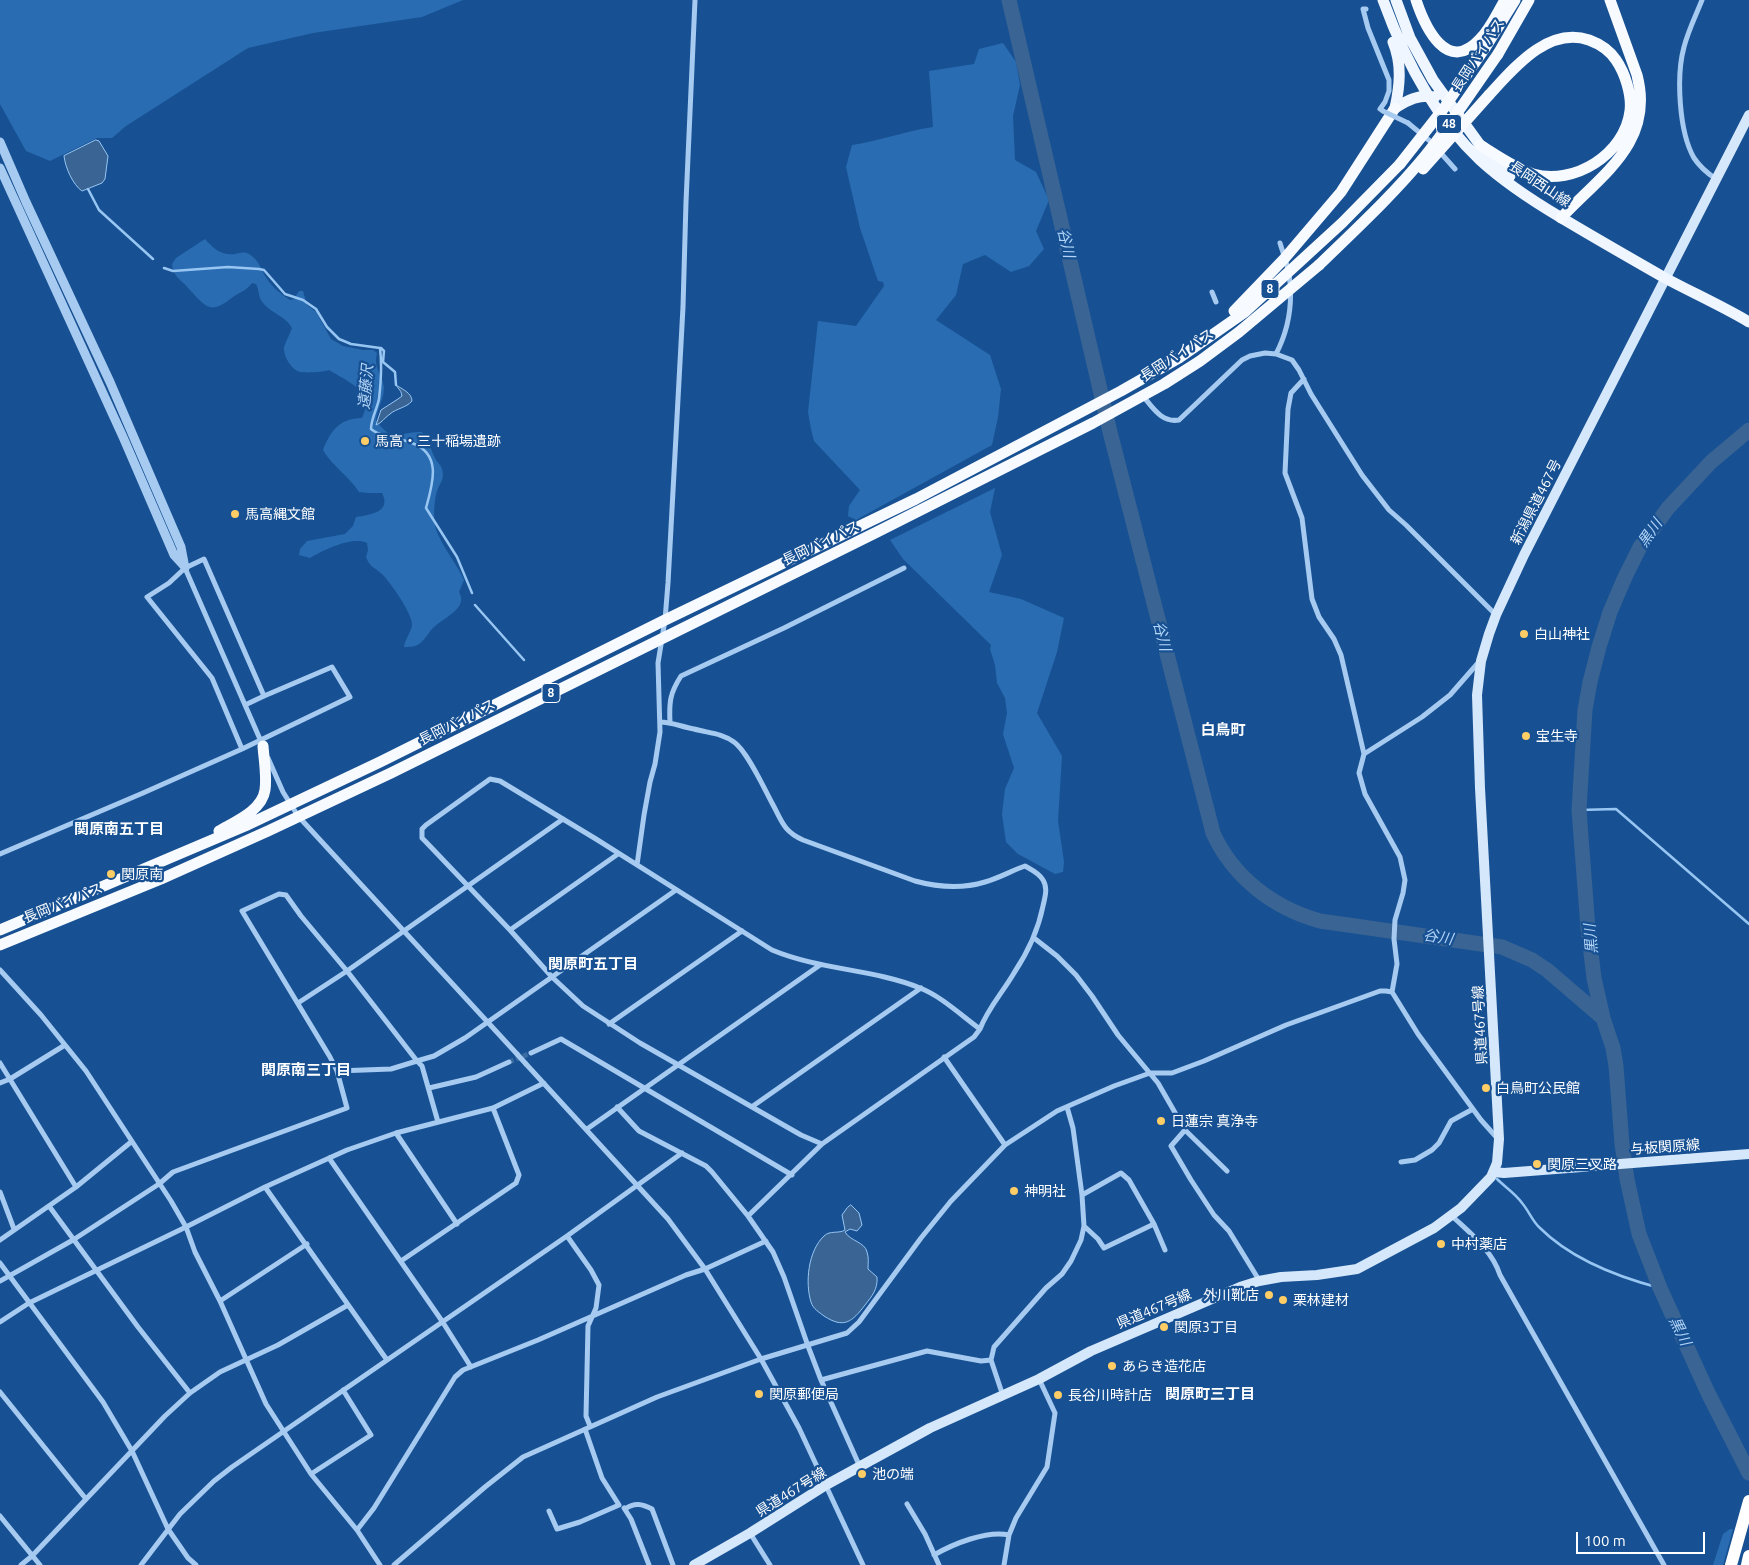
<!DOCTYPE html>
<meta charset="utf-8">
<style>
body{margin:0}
#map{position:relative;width:1749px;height:1565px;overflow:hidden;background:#175193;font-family:Ubuntu,sans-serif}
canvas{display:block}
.scale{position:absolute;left:1576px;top:1532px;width:129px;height:22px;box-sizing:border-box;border:2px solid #fff;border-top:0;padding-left:6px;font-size:15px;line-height:18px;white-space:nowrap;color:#fff;-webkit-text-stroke:4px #175193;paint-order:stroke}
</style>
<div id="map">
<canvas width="1749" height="1565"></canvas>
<div class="scale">100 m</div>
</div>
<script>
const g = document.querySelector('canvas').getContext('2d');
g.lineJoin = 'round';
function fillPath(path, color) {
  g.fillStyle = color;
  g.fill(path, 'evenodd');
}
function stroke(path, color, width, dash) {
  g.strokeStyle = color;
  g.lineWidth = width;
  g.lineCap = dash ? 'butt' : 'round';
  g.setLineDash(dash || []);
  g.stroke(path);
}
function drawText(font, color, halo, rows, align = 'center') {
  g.font = font + ' Ubuntu,"Noto Sans JP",sans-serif';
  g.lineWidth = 4.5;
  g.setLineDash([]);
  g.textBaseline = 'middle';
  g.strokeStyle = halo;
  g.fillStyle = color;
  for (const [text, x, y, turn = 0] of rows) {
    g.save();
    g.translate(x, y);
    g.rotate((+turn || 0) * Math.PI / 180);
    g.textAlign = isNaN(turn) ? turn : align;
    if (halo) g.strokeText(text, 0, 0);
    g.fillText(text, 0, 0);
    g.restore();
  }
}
const green = new Path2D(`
 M0,0H463L422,17L313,33L248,48L126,126L112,138H97L50,161L26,151L0,104Z
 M1003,43L1016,62L1020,85L1013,116L1015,160L1036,172L1049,200L1036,231L1044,249L1029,266L1011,272L985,255L963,264L956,295L936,320L990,355L1001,389L998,417L992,445L856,520L848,516L849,506L860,490L814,441L811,429L808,412L818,321L856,326L884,286L883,282L878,281L860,228L846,167L852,145C880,141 905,131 933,127L929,71L974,64L979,49Z
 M205,239C213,248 221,256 235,254C240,253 244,251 249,254C260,261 261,270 267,279C273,288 281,294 290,300L294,299L299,291H303L307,305L316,312L331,339L343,346L363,350H373L377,353C373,370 383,374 384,388C384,399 377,409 376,420C393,445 399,431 422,432C431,443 430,449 436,460C438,463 441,465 442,469C445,480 440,482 437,491C434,500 433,521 436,529C441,545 457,564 464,580L459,592C469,609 442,618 432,629C428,633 425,640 419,644C415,647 409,647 404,647C405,639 411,633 412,625C413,614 390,582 382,574C375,568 369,566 366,557L368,550L367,543C352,536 324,550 310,558L299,555L300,549L307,541L345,534L353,526L356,517C370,515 392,512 382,493H368L359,492C349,476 332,466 323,450C331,430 339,419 362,418C376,391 346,381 329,370C324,372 306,373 301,372C292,371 283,356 284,347C286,341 290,334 292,328C285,315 269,313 261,300C258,295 259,289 256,284L252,283C246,291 240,292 233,297C210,315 207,308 189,289C180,278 174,278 172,264L176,258Z
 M995,488L990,512L1002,555L989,592L1021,599L1064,618L1057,652L1037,713L1062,756L1058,821L1064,862L1063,872L1055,874L1018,854L1006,842L1002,814L1005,789L1014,768L1003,734L1007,713L1005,698L997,683L995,665L990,649L991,645L903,559L890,540Z
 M1730,1529H1733L1723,1565H1713L1723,1534Z`);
const water = new Path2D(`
 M96,140L99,141L108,156L105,179L102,183L82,191C73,185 65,167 64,156Z
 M396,385C402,389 412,393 412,401C406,408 397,408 390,414C384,418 382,423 376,425L381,410L398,399L402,396L401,392Z
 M851,1205L859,1213L862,1225L857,1231L850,1229L845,1232C850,1241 865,1242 867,1252C869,1257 868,1264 868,1269L877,1277C878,1289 872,1296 865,1305C852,1322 844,1329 824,1316C819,1312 813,1309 811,1302C805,1283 808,1251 824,1236C830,1230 839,1234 845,1230L842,1215L847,1208Z`);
const stream = new Path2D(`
 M88,189L99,210L153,259
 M164,268L173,271L228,267L259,269L264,270L285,294L303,300L316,309L327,327L339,339L351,344L380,348C382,364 381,382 379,399C377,409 371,419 371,429C378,435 384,435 393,438C399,440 406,440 412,443C442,454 433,483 426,508L457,557L472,593
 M381,348L384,351L383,362L395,372L396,385
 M475,605L524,660
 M1579,810L1616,809L1749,924
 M1497,1179C1505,1187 1516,1194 1522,1203C1529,1211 1532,1221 1540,1228C1571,1259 1618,1277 1660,1288`);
const river = new Path2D(`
 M1009,0L1110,432L1213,833C1233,877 1273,908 1320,921L1502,947L1532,960L1547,970L1603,1018
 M1749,430L1711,462L1668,508L1640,547L1625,577L1610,612L1599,647L1590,682L1585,710L1579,810L1588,928L1594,978L1603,1018L1613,1048L1616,1066L1622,1144L1627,1179L1639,1234L1660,1288L1709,1395L1749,1473`);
const minorTunnel = new Path2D(`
 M509,1062L531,1053`);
const minor = new Path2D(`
 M1702,0C1696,15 1688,31 1684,47C1676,76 1679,132 1694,158C1700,167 1707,173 1716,179
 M1366,9H1363L1368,28L1389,80V91L1385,102L1380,109L1383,111
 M1408,123L1431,142L1455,169
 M1212,292L1216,302
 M1276,354C1289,329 1293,301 1289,274C1287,264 1283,253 1280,243
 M1304,379L1291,393L1288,409L1285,473L1302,518L1312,599L1319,617L1334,639L1341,655L1364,754L1359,773L1365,794L1400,857L1405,880L1403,893L1395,920L1394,939L1397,964L1392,992L1418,1034L1481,1120L1498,1139
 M1143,396C1153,408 1162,423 1179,420L1242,360L1250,356L1265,353L1276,354L1292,360L1299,370L1311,394L1362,475L1389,510L1406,525L1496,615
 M185,568L263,746
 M660,722C672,722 682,727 694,729C708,733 722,733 734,742C747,751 764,788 772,803C782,821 783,831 803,840L915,881C937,887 962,889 985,882C999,878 1011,871 1025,866C1032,870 1039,873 1043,880C1048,888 1045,897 1043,906C1038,931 1028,952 1014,973C1003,992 988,1008 980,1029
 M670,722C669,702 670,693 681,676L784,628L904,568
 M242,749L212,678L147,597L169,583L185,568L204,559L264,696L245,705
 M1364,754L1422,717L1450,695L1478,663
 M268,758L283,792L298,816L517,1054
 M490,779L500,781L596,839L772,950C820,970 873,969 920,988C941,996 962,1016 980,1029L974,1037L822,1144L801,1135L640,1043L583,1006L552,977L510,930L426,842L422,838V829L426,825Z
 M0,854L143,793L242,749L350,697L332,667L264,696
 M637,865L644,815L650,782L655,764L660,732L658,663L665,620L668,583L683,307L686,202L695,0
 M510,930L618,854
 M1034,938L1057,956L1076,975L1092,996L1118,1035L1158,1083L1185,1130L1227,1171
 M0,970L41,1015L86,1071L171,1201L186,1227L195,1252L220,1301L266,1404L311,1474L357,1530L380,1565
 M298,1003L347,971L563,819
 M609,1024L742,931
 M531,1053L561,1039L792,1175
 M944,1057L1005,1145
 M0,1063L76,1187
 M526,1064L668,1219L705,1269L761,1359L799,1428L863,1565
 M337,1071L391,1069L417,1061L422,1066L438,1122
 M0,1083L10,1079L65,1045
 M429,1088L476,1077L509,1062
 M753,1106L921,988
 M617,1107L639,1131L706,1166L712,1172L748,1216L773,1252L784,1277L808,1346L821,1380L860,1467
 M587,1129L820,965
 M1185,1130L1171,1146L1191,1180L1214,1215L1229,1231L1259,1280
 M396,1133L457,1224
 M329,1158L442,1321L471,1367
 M1401,1162L1415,1160L1432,1150L1439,1143L1451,1121L1473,1109
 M265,1187L387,1360
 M0,1192L14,1229
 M1082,1195L1121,1173L1129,1180L1154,1224L1104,1248L1098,1239L1084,1226
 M49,1206L138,1327L190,1393
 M748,1216L822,1144
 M1452,1216C1470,1233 1492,1250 1500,1275L1664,1565
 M1154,1224L1165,1250
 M567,1236L591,1270L599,1285L596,1308L588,1326L586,1416L590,1426
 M0,1240L76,1187L131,1142
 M401,1261L516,1183L519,1175L493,1108
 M0,1263L103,1402L132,1451L168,1529L188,1558L196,1565
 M0,1281L73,1240L159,1184L173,1172L347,1108L337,1071L330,1057L242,911L279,894L286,895L301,916L347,971L417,1061L434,1056L465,1038L676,890
 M220,1301L307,1244
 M0,1322L29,1303L186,1227L265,1187L347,1150L396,1133L493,1108L544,1083
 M821,1380L927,1351L981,1361L991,1360
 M0,1392L86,1499
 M1003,1396L991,1360L994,1347L1046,1288L1062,1274L1071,1261L1081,1240L1084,1226L1082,1195L1073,1128L1067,1107
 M311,1474L371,1435L343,1390
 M907,1504L925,1534L939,1565
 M624,1508L631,1519L649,1565
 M625,1509C635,1502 642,1504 652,1509L673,1565
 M549,1511L557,1529L580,1522L619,1505L602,1478L585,1429
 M0,1516L40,1565
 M357,1530L374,1508L455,1377L463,1370L538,1340L686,1275L705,1269L766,1241
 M750,1533L770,1565
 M934,1555C953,1544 987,1530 1009,1535
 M21,1565L32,1556L165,1416L190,1393L220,1372L278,1345L348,1305
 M141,1565L180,1514L214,1481L232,1467L567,1236L682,1153
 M394,1565L485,1487L523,1457L657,1397L761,1359L847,1333L859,1322L921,1238L951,1201L1005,1145L1057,1111L1114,1086L1150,1073H1172L1204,1061L1286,1025L1380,991H1386L1392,992
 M1004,1565L1009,1535L1016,1518L1047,1467L1055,1413L1039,1379`);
const tertiary = new Path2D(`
 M0,142L26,202L110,382L181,547L185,568
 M0,168L123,437L174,555L185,567`);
const secondary = new Path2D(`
 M1494,1172L1504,1173L1749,1154
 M694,1565L750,1533L826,1485L930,1428L1039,1379L1091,1351L1240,1287L1259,1281L1281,1277L1317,1275L1357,1269L1434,1228L1461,1208L1491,1177L1497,1163L1499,1139L1480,788L1477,695L1481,661L1489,634L1496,615L1524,555L1749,115`);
const primary = new Path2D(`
 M1383,0C1404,58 1435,118 1480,160C1504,182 1533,201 1560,217C1595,238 1630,258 1665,278C1693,293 1722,306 1749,322
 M1396,0L1410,38L1433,80L1480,145L1510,176
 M1393,42C1402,64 1400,85 1395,108
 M1395,108C1408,100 1419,94 1435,97`);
const trunk = new Path2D(`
 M1416,0C1425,27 1447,75 1480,39C1491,28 1497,13 1505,0
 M1485,48L1515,0
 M1498,54L1529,0
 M1480,145C1496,155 1514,168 1533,174C1574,186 1625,154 1630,111C1632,95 1625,73 1616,60C1610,51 1600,44 1589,40C1548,26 1514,68 1489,95
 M1561,218C1601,175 1655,143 1637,75L1610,0
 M1234,311L1284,259L1341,192L1395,108
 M219,831C234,822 262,811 265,790C267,776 264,760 263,746
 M0,930L245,826L380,762L665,620L916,499L1121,391L1179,358L1245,312L1342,223L1400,164
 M0,945L161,879L268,831L391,773L877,532L1093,423L1164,384L1200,361L1239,332L1319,265`);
const motorway = new Path2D(`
 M1731,1565L1749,1501
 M1747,1565L1749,1556`);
const minorBridge = new Path2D(`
 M1383,111L1408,123
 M517,1054L526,1064`);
const trunkBridge = new Path2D(`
 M1400,164L1444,108L1485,48
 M1423,169L1489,95
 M1319,265C1355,230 1393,195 1425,156C1451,124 1474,88 1498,54`);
const markers = [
 [365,441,5,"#ffcd65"],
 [235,514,5,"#ffcd65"],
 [1524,634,5,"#ffcd65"],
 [1526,736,5,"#ffcd65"],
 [111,874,5,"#ffcd65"],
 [1486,1088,5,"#ffcd65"],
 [1161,1121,5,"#ffcd65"],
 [1537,1164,5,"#ffcd65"],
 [1014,1191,5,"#ffcd65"],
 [1441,1244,5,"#ffcd65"],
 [1269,1295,5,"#ffcd65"],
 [1283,1300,5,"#ffcd65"],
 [1164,1327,5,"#ffcd65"],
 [1112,1366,5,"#ffcd65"],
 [759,1394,5,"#ffcd65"],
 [1058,1395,5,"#ffcd65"],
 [862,1474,5,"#ffcd65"]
];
const shields = [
 [1449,124,25],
 [1270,289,18],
 [551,693,18]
];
const shieldNames = [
 ["48",1449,124],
 ["8",1270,289],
 ["8",551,693]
];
const streetNames = [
 ["長岡バイパス",1478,55,-57],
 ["長岡西山線",1540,184,34],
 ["長岡バイパス",1177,355,-33],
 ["新潟県道467号",1536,502,-63],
 ["長岡バイパス",821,543,-26],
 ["長岡バイパス",457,722,-27],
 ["長岡バイパス",63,903,-22],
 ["県道467号線",1480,1025,-93],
 ["与板関原線",1665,1147,-4],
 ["県道467号線",1154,1309,-23],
 ["県道467号線",791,1492,-32]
];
const poiNames = [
 ["馬高・三十稲場遺跡",375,441],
 ["馬高縄文館",245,514],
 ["白山神社",1534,634],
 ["宝生寺",1536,736],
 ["関原南",121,874],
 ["白鳥町公民館",1496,1088],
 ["日蓮宗 真浄寺",1171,1121],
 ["関原三叉路",1547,1164],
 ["神明社",1024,1191],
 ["中村薬店",1451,1244],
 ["外川靴店",1259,1295,"right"],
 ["栗林建材",1293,1300],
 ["関原3丁目",1174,1327],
 ["あらき造花店",1122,1366],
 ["関原郵便局",769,1394],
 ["長谷川時計店",1068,1395],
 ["池の端",872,1474]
];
const waterNames = [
 ["谷川",1066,243,77],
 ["遠藤沢",366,387,-85],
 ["黒川",1650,533,-55],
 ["谷川",1162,636,76],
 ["谷川",1438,937,9],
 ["黒川",1591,939,-95],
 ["黒川",1680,1331,64]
];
const neighbourhoodNames = [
 ["白鳥町",1223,730],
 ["関原南五丁目",119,829],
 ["関原町五丁目",593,964],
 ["関原南三丁目",306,1070],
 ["関原町三丁目",1210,1394]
];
fillPath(green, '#296cb1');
fillPath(water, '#396493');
stroke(water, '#98c6f3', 1);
stroke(stream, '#98c6f3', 2.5);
stroke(river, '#396493', 15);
stroke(minorTunnel, '#3a6ba3', 5, [5, 2.5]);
stroke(minor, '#a6caf0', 5);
stroke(tertiary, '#a6caf0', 9);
stroke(secondary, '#d4e7fb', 10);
stroke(primary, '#eff6ff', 11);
stroke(trunk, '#f7faff', 11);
stroke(motorway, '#fff', 12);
stroke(minorBridge, '#a6caf0', 5);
stroke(trunkBridge, '#f7faff', 11);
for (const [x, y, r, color] of markers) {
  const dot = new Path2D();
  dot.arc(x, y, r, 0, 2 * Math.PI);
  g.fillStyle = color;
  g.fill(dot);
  stroke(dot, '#175193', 2);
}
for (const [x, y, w] of shields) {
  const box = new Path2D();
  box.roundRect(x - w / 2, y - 9.5, w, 19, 4);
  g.fillStyle = '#175193';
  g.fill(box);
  stroke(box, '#fff', 1);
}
drawText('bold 12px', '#fff', null, shieldNames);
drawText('14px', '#fff', '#175193', streetNames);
drawText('14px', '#fff', '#175193', poiNames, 'left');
drawText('italic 15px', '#b2d4f7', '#175193', waterNames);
drawText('bold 15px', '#fff', '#175193', neighbourhoodNames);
</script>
